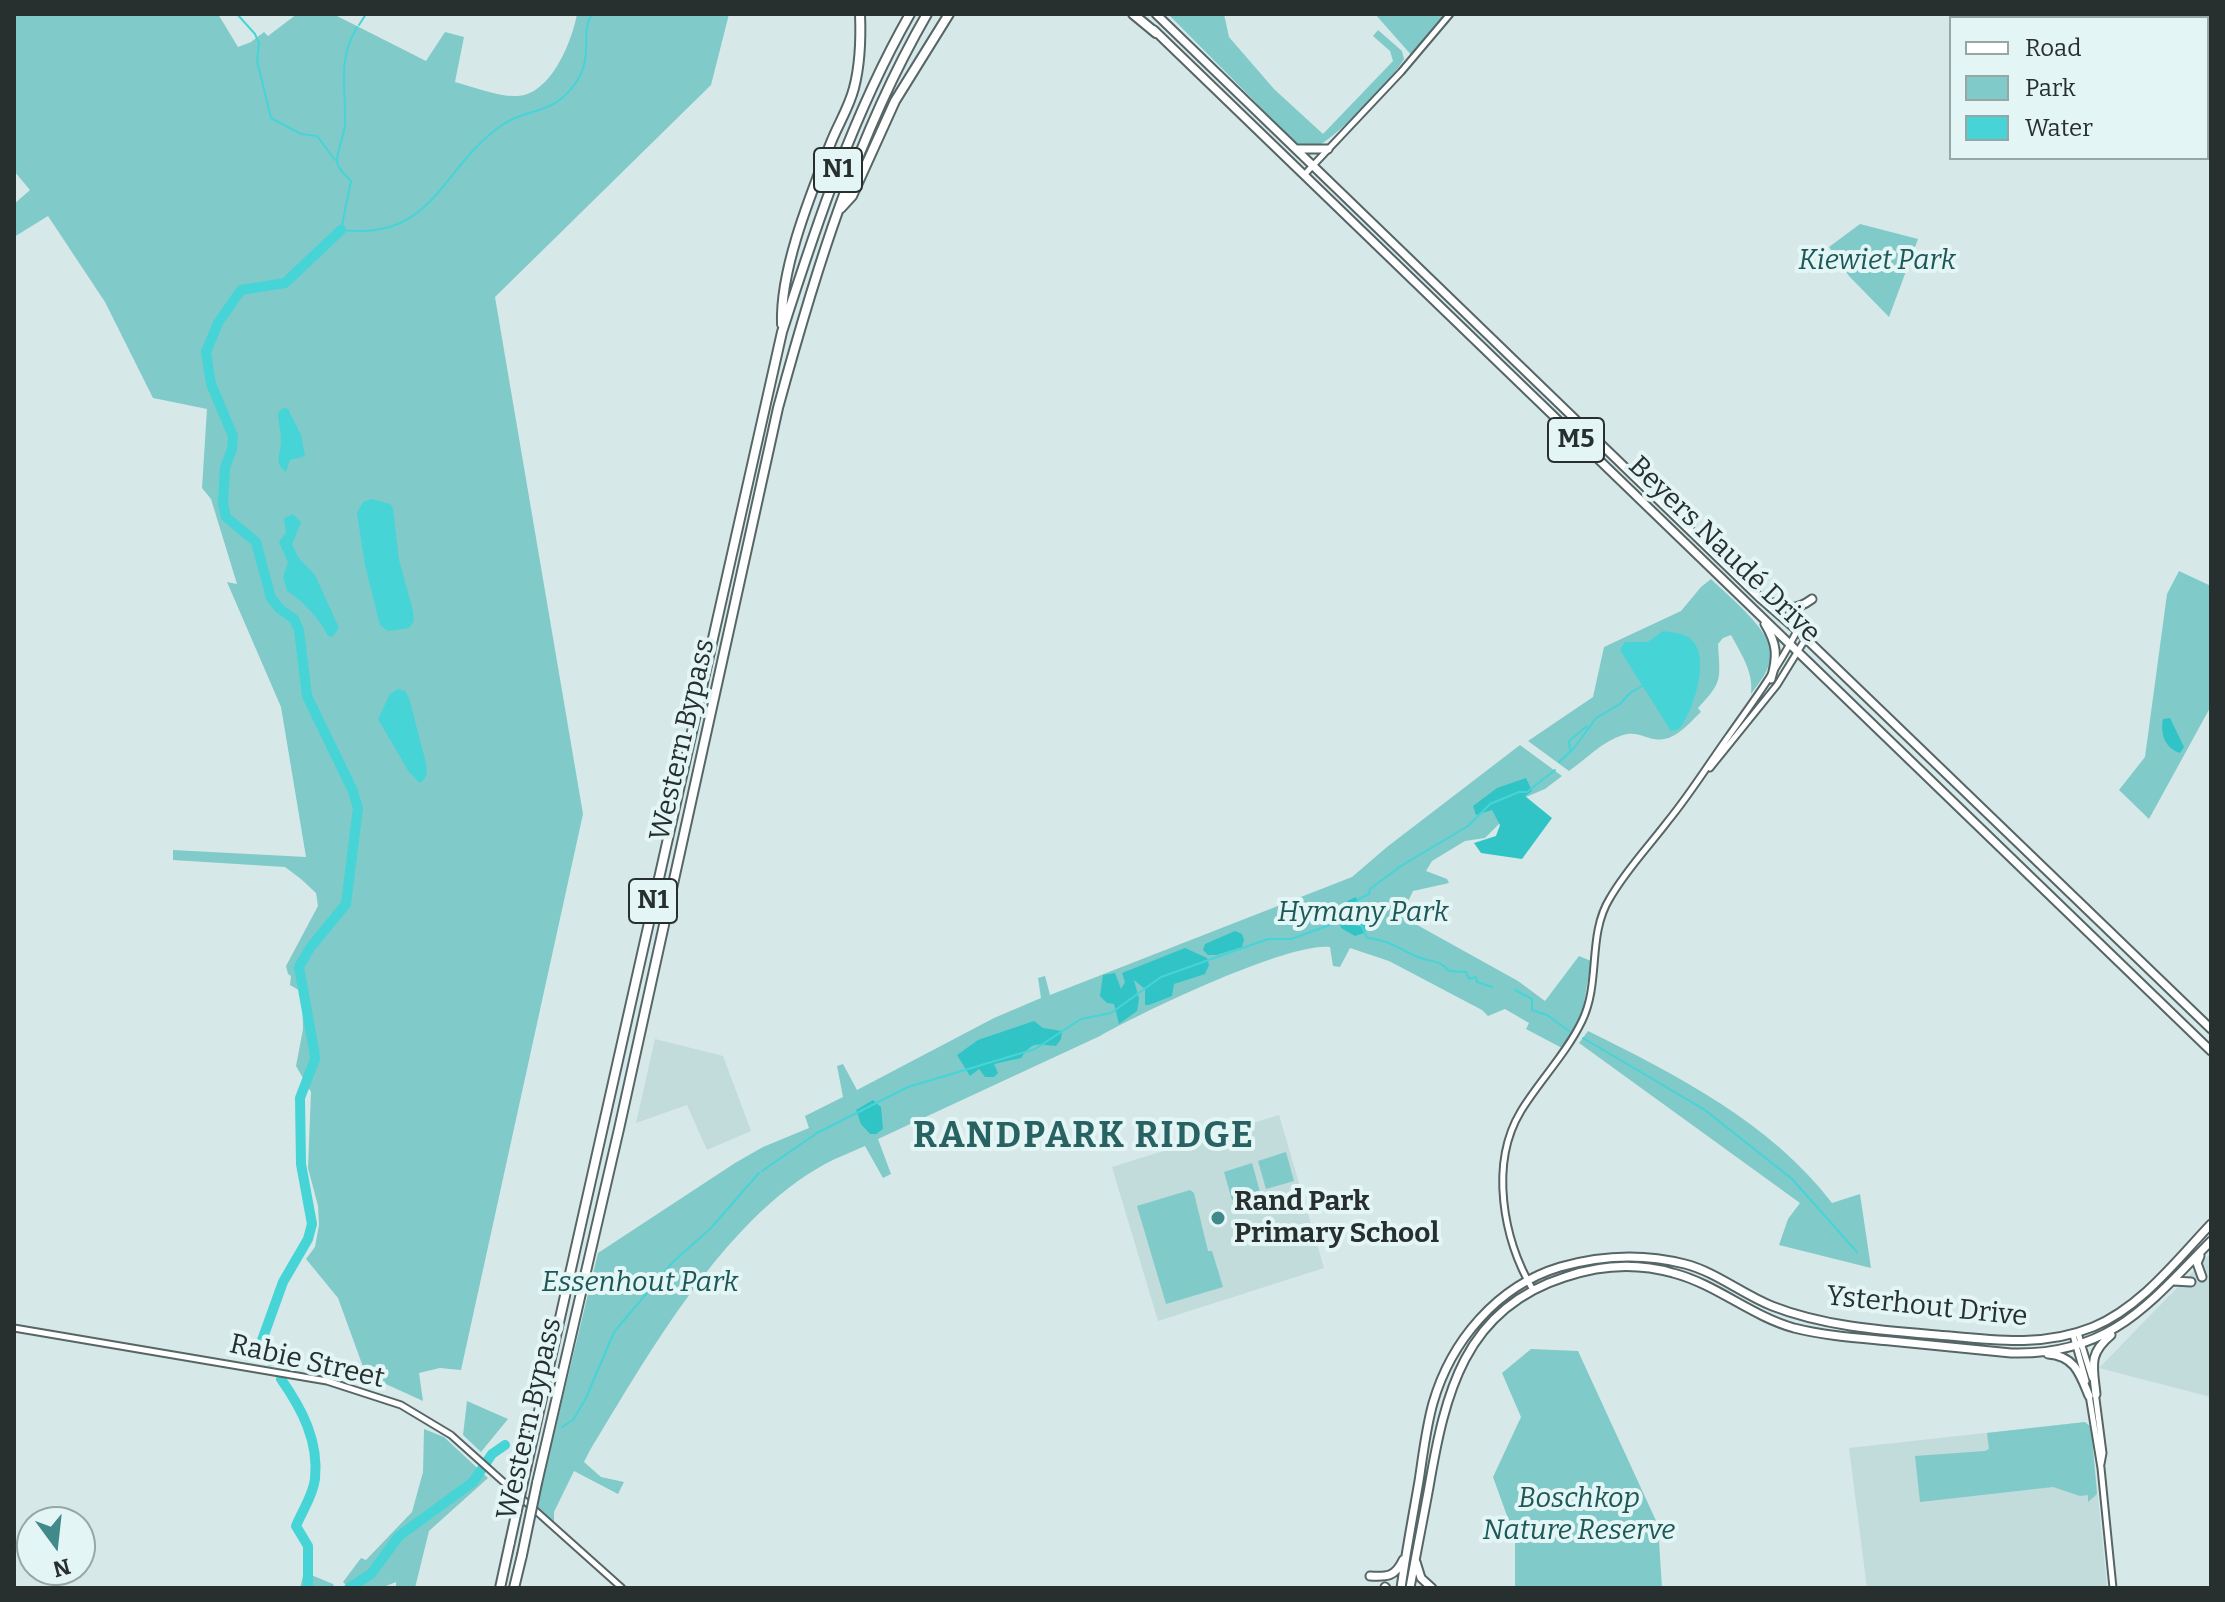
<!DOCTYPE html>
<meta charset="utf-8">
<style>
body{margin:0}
#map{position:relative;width:2225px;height:1602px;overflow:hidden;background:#d7e8e8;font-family:Bitter,serif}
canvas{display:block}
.frame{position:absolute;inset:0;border:16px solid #282f2f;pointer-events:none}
.legend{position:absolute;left:1949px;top:16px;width:260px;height:144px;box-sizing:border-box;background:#e4f5f5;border:2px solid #99a6a6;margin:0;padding:10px 14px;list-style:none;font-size:24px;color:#282f2f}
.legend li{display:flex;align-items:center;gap:16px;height:40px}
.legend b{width:40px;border:2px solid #99a6a6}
.north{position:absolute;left:16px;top:1506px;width:80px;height:80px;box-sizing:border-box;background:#e4f5f5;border:2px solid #99a6a6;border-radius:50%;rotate:165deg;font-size:22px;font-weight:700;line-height:32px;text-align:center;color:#282f2f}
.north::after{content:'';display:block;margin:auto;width:28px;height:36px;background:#41898a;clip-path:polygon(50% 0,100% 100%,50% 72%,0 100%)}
</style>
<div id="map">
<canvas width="2225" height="1602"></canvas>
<div class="frame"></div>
<ul class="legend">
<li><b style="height:10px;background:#fff"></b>Road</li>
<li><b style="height:22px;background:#81caca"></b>Park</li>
<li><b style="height:22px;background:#47d4d6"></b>Water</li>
</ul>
<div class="north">N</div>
</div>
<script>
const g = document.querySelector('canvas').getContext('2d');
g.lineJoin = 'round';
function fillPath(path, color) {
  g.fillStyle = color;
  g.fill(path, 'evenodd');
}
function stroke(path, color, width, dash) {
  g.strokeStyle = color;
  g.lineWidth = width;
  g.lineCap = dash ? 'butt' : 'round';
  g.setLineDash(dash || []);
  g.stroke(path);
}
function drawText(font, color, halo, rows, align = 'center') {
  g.font = font + ' Bitter,serif';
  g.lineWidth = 8;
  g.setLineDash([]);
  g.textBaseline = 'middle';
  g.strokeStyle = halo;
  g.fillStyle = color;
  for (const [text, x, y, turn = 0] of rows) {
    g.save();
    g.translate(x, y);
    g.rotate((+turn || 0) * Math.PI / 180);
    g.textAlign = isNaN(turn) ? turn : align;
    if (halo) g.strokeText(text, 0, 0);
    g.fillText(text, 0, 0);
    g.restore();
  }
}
const built = new Path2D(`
 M655,1039L723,1056L751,1131L707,1150L687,1105L636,1123Z
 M1279,1115L1324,1268L1158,1321L1112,1167Z
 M2211,1253V1397L2099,1368Z
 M2085,1422L2091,1427L2107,1588H1867L1849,1448Z`);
const green = new Path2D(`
 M14,14H218L238,47L251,42L264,32L268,36L297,14H333L426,61L445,32L464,37L455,82C474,87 498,97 517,96C551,95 572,41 577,14H729L711,85L495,297L583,814L461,1370L440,1368L419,1373L423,1401L366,1375L338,1298L306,1259L315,1247L319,1225L318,1206L308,1168L311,1092L296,1066L303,1029L302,992L290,985L291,976L288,974L286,966L318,906L316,893L301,879L285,867L173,860V850L306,857L281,707L227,582L237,584L211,499L202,488L207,409L153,398L105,302L48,216L14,237V204L30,190L14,171Z
 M1168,14H1224L1229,37L1274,89L1323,134L1393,61L1390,51L1373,36L1378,30L1402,51L1404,59C1394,77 1337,137 1319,145C1310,149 1303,146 1295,142Z
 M1375,14H1449L1413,57Z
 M1860,224L1918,239L1889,317L1849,276L1829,247Z
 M2179,571L2211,586V706L2149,819L2119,790L2145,757L2167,594Z
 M1711,579C1728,596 1774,632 1771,656C1770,670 1759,683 1751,694C1754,672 1741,654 1731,635L1723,638L1718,644C1720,680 1723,681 1698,708L1701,712C1688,724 1674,743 1654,739C1643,737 1635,731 1623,735C1603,741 1586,759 1569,771L1528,741L1593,697L1604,647L1681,611L1701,587Z
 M1520,745L1562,776L1545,789L1526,797L1485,838L1465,841L1432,861L1426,871L1447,879L1449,883L1413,891L1401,916L1518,981L1545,1001L1579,956L1591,961L1582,1015L1562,1048L1526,1029L1529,1023L1505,1009L1488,1016L1482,1010L1389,961L1350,948L1340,967L1333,966L1330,947C1288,942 1140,1013 1100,1036L878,1139L891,1174L883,1178L865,1146C852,1152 838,1157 825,1164C724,1219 648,1355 589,1452L584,1462L601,1477L624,1482L618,1494L574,1471L554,1512V1526L535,1512L598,1253L735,1163L763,1147L809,1128L805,1116L843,1097L837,1066L843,1064L857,1090L994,1018L1041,998L1038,978L1045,976L1050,995L1352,877L1387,847Z
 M1588,1031C1677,1075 1771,1123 1832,1203L1860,1194L1871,1268L1779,1245L1788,1219L1800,1203L1579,1043Z
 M1286,1152L1294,1181L1266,1189L1258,1161Z
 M1252,1163L1260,1192L1232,1200L1224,1172Z
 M1190,1190L1194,1193L1208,1251H1212L1223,1287L1166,1304L1137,1206Z
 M1531,1349L1578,1351L1658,1525L1662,1588H1515V1538L1493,1477L1521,1417L1502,1373Z
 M467,1401L508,1419L481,1452L463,1435Z
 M2085,1422L2091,1427L2097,1494L2088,1502V1495L2080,1496L2053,1487L1920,1502L1915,1456L1985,1451L1989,1449L1987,1433Z
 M424,1429L444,1437L488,1478L429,1531L415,1588H396V1582L381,1588H349L343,1582L361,1558L366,1560L412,1512L423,1472Z
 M304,1572L333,1584L335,1588H300Z`);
const forest = new Path2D(`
 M2170,718L2184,747L2180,753C2165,748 2160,734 2163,719Z
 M1526,778L1532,791L1525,796L1552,818L1522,859L1481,853L1474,843L1496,836L1500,825L1492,810L1476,815L1473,806L1497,788Z
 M1356,897L1359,905L1367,906L1369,911L1367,917L1368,927L1364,933L1355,936L1341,928L1339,915L1341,910H1345L1349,906L1347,901Z
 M1235,931L1242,934L1244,940L1242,947L1217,955H1208L1203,950L1205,944Z
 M1185,948L1207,958L1209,965L1205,974L1174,984L1172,996L1149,1005H1145V989L1134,980L1139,999L1137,1011L1119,1024L1114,1004L1107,1003L1100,996L1103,975L1115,973L1121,989L1125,982L1122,973Z
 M1034,1021L1043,1028L1062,1031L1061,1039L1056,1046C1038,1045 1033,1040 1021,1058L994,1064L998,1073L994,1077H985L979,1069L970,1076L957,1055L978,1040Z
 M873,1100L881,1107L883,1129L876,1134H870L861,1124L856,1110Z`);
const water = new Path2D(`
 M283,408L288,409L301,435L305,456L290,460L286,472C273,462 281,454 281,441C281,431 278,422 278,413Z
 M372,499L390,504L393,508L399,560L413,611L414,621L409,628L388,631L380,625L365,565L357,513L363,502Z
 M293,514L301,522L292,544L298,557L315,575L339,628L332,637L328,636C320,619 303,601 287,591L283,577L288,562L279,542L286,533L284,518Z
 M1663,631C1671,632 1681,633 1688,637C1713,652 1694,711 1679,729L1671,731L1620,650L1625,642H1648Z
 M398,689L405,691L409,698L426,763C427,772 428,778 420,783L409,772L378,719L390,694Z`);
const stream = new Path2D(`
 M237,14L255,34L259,43L257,61L271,118L301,134L317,136L335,160
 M359,25L366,14
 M357,27C337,61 346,87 345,124C344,137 337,150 337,161C337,169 346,175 351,181L341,230C435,241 439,169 502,125C528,107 551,117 575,84C595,55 579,34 592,14
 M1570,750L1569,741L1587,726
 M1559,762L1574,748L1596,718L1620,704L1630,693L1642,686
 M1341,921L1362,926L1367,938C1387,939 1401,950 1418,957C1430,962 1441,960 1449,971L1466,972L1469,979L1476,977L1477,982L1492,987
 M1515,990L1532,999V1010L1547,1015L1569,1031
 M1583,1038L1705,1110L1792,1179L1857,1252
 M762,1171L817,1133L908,1087L1035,1049L1081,1019L1111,1013L1161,977L1268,939H1291L1341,921L1359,899L1369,894L1370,889L1401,866L1468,826L1490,804L1519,792H1527L1555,770
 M562,1427L573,1420L586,1398L614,1332L673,1262L711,1228L759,1173`);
const river = new Path2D(`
 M270,1361L261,1343L283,1282L308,1239L312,1224L301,1164L300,1098L315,1059L314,1050L299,967L310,948L346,904L358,808L352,789L307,696L299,630L294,619L280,609L271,598L256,542L226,517L223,504L225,468L232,449L233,436L211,384L206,352L218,323L241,290L285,283L341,230
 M281,1379C302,1409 319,1441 315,1479C313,1496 302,1511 296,1526L308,1546V1588
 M349,1588L371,1574L399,1536L473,1482L492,1454L505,1445`);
const minor = new Path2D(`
 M1304,175L1401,72L1450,14
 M1710,768L1777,685L1806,638
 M1533,1290C1503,1239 1489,1164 1521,1111C1540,1080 1566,1054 1582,1021C1601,982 1587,935 1610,898C1626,870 1649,846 1668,821C1690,794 1708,765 1728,737C1753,702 1777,669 1797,631
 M14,1328L327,1381L401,1405L451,1435L622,1588
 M2078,1333L2092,1378
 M2073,1335L2086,1381
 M2095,1391L2103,1453L2101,1464
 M2089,1395L2101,1468L2113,1588`);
const major = new Path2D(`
 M1156,14L1759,597L1797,630L2211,1029
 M1154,30L2211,1051
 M1296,149H1328
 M1768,601C1786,609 1796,611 1812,599
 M1765,624C1777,644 1778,656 1771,679
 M2200,1256L2197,1263L2202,1277
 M2174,1281L2191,1282
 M2048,1354C2075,1356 2080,1374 2089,1396
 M2096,1394C2093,1366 2088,1354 2111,1335
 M1416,1562L1421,1578L1432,1588
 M1370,1576C1387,1577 1395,1577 1403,1560
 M1385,1587L1386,1588
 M1401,1588C1406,1552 1413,1516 1419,1481C1423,1455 1426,1428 1433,1403C1451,1341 1497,1286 1560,1267C1602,1255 1642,1253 1685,1264C1716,1272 1742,1294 1772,1306C1828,1328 1891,1331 1950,1336C2000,1341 2046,1346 2093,1327C2141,1307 2176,1261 2211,1224
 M1410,1588C1416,1554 1423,1520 1429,1487C1445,1394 1464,1309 1565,1277C1600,1265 1638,1263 1673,1273C1716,1284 1751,1316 1794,1328C1826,1336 1858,1338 1890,1341C1931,1345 1971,1349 2011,1353C2109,1356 2148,1305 2211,1241`);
const highway = new Path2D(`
 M1133,14L1156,33
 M841,208L852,196L895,101L949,14
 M782,324C780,270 810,196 830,145C837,126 849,108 854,88C860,65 861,38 860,14
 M526,1469L782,332C817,223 853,114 910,14
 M537,1483L619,1129L778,408C815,272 856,137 927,14
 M500,1588L510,1542
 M514,1588L522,1555`);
const highwayBridge = new Path2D(`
 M510,1542L526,1469
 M522,1555L537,1483`);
const markers = [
 [1218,1218,8,"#41898a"]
];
const shields = [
 [838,170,48],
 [1576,440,56],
 [653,901,48]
];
const shieldNames = [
 ["N1",838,170],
 ["M5",1576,440],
 ["N1",653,901]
];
const parkNames = [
 ["Kiewiet Park",1877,261],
 ["Hymany Park",1363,913],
 ["Essenhout Park",640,1283],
 ["Boschkop",1579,1499],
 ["Nature Reserve",1579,1531]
];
const streetNames = [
 ["Beyers Naudé Drive",1724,550,44],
 ["Western Bypass",683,740,-77],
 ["Ysterhout Drive",1927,1307,6],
 ["Rabie Street",307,1362,13],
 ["Western Bypass",530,1419,-77]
];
const poiNames = [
 ["Rand Park",1234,1202],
 ["Primary School",1234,1234]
];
const districtNames = [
 ["RANDPARK RIDGE",1084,1137]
];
fillPath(built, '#c2dbdb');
fillPath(green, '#81caca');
fillPath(forest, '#30c4c6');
fillPath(water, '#47d4d6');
stroke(stream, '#47d4d6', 2);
stroke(river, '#47d4d6', 10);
stroke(minor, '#566565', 9);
stroke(major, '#566565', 11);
stroke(highway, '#566565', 12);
stroke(minor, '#fff', 5);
stroke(major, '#fff', 7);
stroke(highway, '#fff', 8);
stroke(highwayBridge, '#566565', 12, []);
stroke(highwayBridge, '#fff', 8);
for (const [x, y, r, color] of markers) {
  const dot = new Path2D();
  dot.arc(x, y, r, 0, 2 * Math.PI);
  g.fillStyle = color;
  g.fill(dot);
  stroke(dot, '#e4f5f5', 3);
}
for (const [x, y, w] of shields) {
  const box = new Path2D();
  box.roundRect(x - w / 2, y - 22, w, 44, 6);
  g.fillStyle = '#e4f5f5';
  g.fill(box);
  stroke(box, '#282f2f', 2);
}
drawText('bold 26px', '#282f2f', null, shieldNames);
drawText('italic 28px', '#1d5858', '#e4f5f5', parkNames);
drawText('28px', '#282f2f', '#e4f5f5', streetNames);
drawText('bold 28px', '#282f2f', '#e4f5f5', poiNames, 'left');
g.letterSpacing = '2px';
drawText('bold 36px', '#286262', '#e4f5f5', districtNames);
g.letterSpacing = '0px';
</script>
